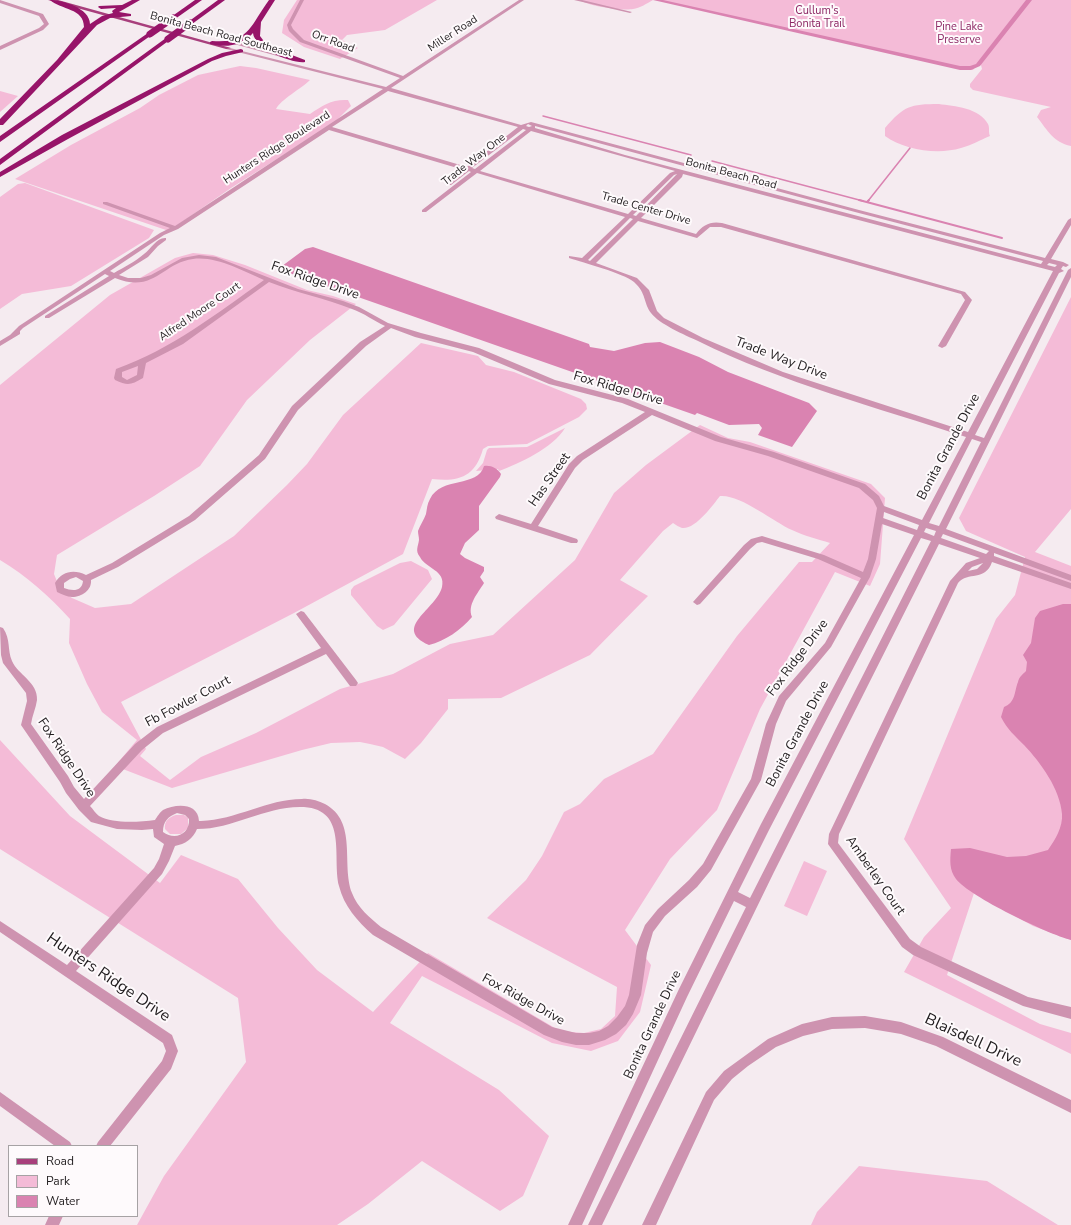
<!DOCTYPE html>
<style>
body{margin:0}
#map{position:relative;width:1071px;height:1225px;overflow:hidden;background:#f5ebf0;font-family:"Nunito Sans",sans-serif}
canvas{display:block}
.legend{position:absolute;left:8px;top:1145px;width:130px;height:72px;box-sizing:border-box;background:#fefafc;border:1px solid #a6a2a4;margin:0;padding:5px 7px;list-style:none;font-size:12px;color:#211d1f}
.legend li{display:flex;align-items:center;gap:8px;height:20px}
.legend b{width:20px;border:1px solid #a6a2a4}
</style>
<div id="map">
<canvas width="1071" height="1225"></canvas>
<ul class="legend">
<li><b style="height:5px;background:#a83f7c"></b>Road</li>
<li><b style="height:11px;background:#f4bbd7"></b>Park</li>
<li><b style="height:11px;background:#da83b1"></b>Water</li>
</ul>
</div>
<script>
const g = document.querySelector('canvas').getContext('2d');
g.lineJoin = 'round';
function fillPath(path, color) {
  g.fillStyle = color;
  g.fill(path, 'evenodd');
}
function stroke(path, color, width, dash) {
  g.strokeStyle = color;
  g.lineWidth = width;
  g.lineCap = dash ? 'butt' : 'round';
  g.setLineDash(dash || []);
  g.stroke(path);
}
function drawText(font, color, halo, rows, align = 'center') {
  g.font = font + ' "Nunito Sans",sans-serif';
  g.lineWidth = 4;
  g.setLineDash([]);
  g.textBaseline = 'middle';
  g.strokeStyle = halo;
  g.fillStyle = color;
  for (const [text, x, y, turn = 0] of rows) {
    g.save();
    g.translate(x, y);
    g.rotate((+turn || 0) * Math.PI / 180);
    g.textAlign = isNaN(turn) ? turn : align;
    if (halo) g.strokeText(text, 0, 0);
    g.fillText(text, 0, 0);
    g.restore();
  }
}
const green = new Path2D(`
 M297,0H437L385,30L347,35L342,40L358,48L340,59L304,47L282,33L284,20Z
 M580,0H653C646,4 640,8 633,9C623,11 587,6 580,0Z
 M656,0H1071V146C1053,142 1048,131 1037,117L1041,110L1051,107L973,90L970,87V84L982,69L980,61L973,70Z
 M240,66L256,68L310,80C302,88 280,100 276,109L310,114C323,105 332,99 348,100L351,106L334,123L231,188L169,231L15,179L71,145L140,108L159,95L198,75Z
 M0,91L18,96L0,112Z
 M939,104C954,106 980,108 988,124C990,128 988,132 990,136C980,140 972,145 961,148C938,155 904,150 885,136V128C904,106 910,104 939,104Z
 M25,183L154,230L149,238L71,286L22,294L0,309V197L18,184Z
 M193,253L213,255L245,265L307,290L333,296L356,304L310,340L247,400L200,466L154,496L57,555L54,574L60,589L72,598L95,608L131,604L234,536L287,485L307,464L343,415L421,343L478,356L486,365L514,372L581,399L586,404L587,409L579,417L527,444L488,446L483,449C475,477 459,482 432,479L403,554L294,613L121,702L146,749L140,756L170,780L201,757L256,733L340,689L393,674L450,644L493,635L575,560L614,493L646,465L700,425L728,438L750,442L871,484L885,498L880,564L870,586L835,572L760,709L717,810L670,859L625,930L651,965L640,1012L618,1041L591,1051L552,1043L422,976L390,1023L499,1090L549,1136L523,1196L500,1211L422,1161L368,1204L337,1225H137L164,1176L246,1062L238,998L0,849V740L70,816L160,883L181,855L238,879L278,928L317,970L373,1012L428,953L560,1031L584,1033L601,1029L615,1016L617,987L487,918L526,880L542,856L564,812L580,804L604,779L653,754L737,636L799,562H812L830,543C818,539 804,536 792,530C774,522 740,494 720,496C713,505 695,530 682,528C679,527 676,525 673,523L663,531L620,580L648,596L590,655L501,698L448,699V709L421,743L405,759L383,747L370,744L360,742L331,743L302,750L172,788L115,766L137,740L102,712L87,684L69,643L70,619C49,596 27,576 0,560V385L110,295L175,258Z
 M1071,297V509L1035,552L1071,566V940L1033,926L974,893L947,975L1040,1024L1071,1033V1054L904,972L924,937L951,908L904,839L996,619L1015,595L1025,557L966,531L959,518Z
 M565,428C553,448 520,463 499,471L498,469L476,471L483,463L487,450L489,448L527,447Z
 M411,561L428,570L432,579L394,625L383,630L377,626L351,595V590L354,586L400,563Z
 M176,815H184L188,818V828L181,834H170L165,829C164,821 169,817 176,815Z
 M804,861L827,871L807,916L784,906Z
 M859,1166L987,1181L1058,1225H811L817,1212Z`);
const water = new Path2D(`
 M313,247L589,344L590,347L614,351L645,343L660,342L699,357L728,372L809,403L817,411L792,447L758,435L762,428L759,424L729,425L697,413L695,415L278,269L305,249Z
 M484,466C491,465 497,468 501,474L500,477L479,506V530L465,543L460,554L465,558L484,567V571L480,577L484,583C478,593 467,605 472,617C461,630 445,641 429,645C391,628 437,609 442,587C446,570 426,569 420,557C415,551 418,547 419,540C419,537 418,534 418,531C420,525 424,520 426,514C427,509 427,504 430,499C441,476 478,488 484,466Z
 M1063,604H1071V940C1048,934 970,897 956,879C949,870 950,860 951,849L970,848L1007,857L1026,856L1048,850C1055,840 1063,827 1062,814C1060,789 1041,763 1024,745C1015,736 1007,729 1001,717L1004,707C1016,702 1014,692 1018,682C1019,677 1023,674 1026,671L1027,662L1023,655L1031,643L1035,618L1040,611Z`);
const streamFar1 = new Path2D(`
 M543,116L691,155
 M712,161L863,201
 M868,201L910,148`);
const stream = new Path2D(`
 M859,200L1002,238
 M867,202L869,200`);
const canal = new Path2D(`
 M653,0H663L960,66H970L976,64L1026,0H1032L980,66L971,70H960Z`);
const minor = new Path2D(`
 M0,0L43,14L49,24L43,30L0,50V46L39,28L44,24L39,16L0,3Z
 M300,0H304L291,25L293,29L304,40L403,76L519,0H524L391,88L521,125L531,122L859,210L1045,258L1068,220L1071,218V225L1051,259L1063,262L1069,265L1066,267L1063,266L1061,269L1064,271L1059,273L975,435L984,438L1068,270L1071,268V277L946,529L1071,575V581L994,553V556L1071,583V589L992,562C985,582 968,571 958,583L839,834L838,843L910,939L921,947L1028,997L1071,1007V1019L1023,1006L913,955L902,947L828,844L829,834L950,581L966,563L980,558L939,544L774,872L602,1225H588L746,907L734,901L687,997L582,1225H568L679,989L761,824L914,535L882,524L876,559L870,577L831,647L786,701L776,724L761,780L711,870L697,887L665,916L653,932L647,953L641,995L633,1014L626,1025L616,1034L605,1040L589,1045H576L562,1042L544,1035L373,935C357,921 344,906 339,886C332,857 348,810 304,807C267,805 234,829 197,829C193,839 185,844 175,846L169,861L162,874L76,971L172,1035L178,1051L171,1069L110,1146H96L98,1142L162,1061L166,1051L163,1043L0,932V921L67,965L154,868L159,859L164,844L154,837L153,829L142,830L117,829L91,822L79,810L66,793L60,782L21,725L27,701L26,693L3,663L1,655L0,627L3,628C11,640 7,649 12,661C18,675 38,682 37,700C36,708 32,716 31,724L68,776L74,787L84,799L135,744L157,727L321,648L296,614L301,611L304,612L356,680L358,683L356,686H350L326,654L163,733L142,750L90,806C93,809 96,814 99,816C113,824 139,822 155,820C157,817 160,812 163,810C175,804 198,802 199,821H201C236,820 267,799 302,799C310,798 318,801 325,804C358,822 341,864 352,893C357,907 370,918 381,927L552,1027L576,1033H589L599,1031L608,1026L617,1017L625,1006L629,995L637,945L645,925L658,909L689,880L703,864L751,779L766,724L779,696L825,643L861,578L818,559L762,542L757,543L750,549L700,604L697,605L693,602L744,545L751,539L762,536L824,555L863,572L868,559L877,508L873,500L859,488L768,456L715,441L652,415L583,460L575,468L538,526L577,539L578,541L577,543H571L496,519L495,517L499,514L531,524L569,464L577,456L645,412L622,403L549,384L473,352L415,337L391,328L366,346L298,410L265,459L195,520L118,567L91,580C92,590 82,597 72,597C67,597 62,594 57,592L55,583C62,571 74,569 86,575L112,563L189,516L259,455L292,406L360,342L385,326C374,321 364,313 352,309C325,298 296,293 269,282L183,344L146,363L143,378C131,385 128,386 115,380L114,378L116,369C172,349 216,314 264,280C242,271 217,256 193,259C162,263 154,294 115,278L49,318H45V316L109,276L105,274L23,328L20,331V334L0,346V341L10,335L19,326L160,233L170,228L103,204V202H107L175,226L383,89L226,49V47L386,87L400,78L300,42L289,31L287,25ZM388,91L518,127L467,167L332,127ZM528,124L532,126L529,127L526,126ZM535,126L855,212L1043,261L1041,264L625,155L535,128ZM523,129L526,130L475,169L472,168ZM329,130L464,170L447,183V185H451L469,171L471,172L422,210V212H426L477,173L625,217L582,258L569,256V258C584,263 623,273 634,282C647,294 643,302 651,313C659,324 685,335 698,341C783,383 876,407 966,437L922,520L884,506L879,496L865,484L774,452L721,437L628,399L555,380L479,348L421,333L388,323L359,307L343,301L298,289L216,257L199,255L182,258L151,275L141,278H128L119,275L148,257L158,246L166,240V238C157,237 151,249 144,254C135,262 124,267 114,273L110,271L164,235L178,229ZM531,131L675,171L670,173L628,214L480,171ZM677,174L636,216L633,215L674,175ZM683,174L1053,271L968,432L783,372L703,338L664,318L657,311L649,290L637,278L596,263L638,221L697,238L710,227H721L961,294L965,300L938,346L942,348L946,346L972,300L965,292L722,223C710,221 703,225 696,234L641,218L682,177ZM630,218L633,219L590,261L588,260ZM1049,263L1057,265L1055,267L1047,265ZM138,366L137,375L127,380L122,377V372ZM972,439L981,442L939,526L929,523ZM884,512L919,525L917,530L883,518ZM926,528L936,531L934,536L924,532ZM943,534L989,551L986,554L941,538ZM921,538L931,541L750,898L738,892L769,830ZM983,563L977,569L968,571L972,567ZM76,577L83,581C82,592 72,591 64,588V583L70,579ZM177,813L185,815L189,819C190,834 175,841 163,832C163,821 168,817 177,813Z
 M574,0H582L632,12L630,13Z
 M234,42H238L286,56L281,57L234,44Z
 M865,1016L901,1022L943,1037L1071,1100V1113L936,1046L901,1034L865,1028L832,1029L803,1036L776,1047L748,1066L732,1079L714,1100L656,1225H642L706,1092L724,1071L768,1039L802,1024L832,1017Z
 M0,1092L70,1142L72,1146H55L0,1106Z
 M49,1216H63L59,1225H45Z`);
const major = new Path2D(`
 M48,0H58L231,48L226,49Z`);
const highway = new Path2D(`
 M50,0C62,0 90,8 90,24L102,16L113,13L112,11L116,8L101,9L98,7L99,6L122,5L132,0H140L119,12L131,14V16L110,18L97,25L3,125H0V119L57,60L84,27C84,8 61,10 50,0Z
 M195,0H202L175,19H171V17Z
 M218,0H225L192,24H188V22Z
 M269,0H275L261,22L260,36L263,40L276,49L305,60V62C292,64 254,48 253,33C242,46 226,48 210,44V42L212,41C249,44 250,26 269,0Z
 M148,33L153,34L0,142V136Z
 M166,38L171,39L0,165V159Z
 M241,49L243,50V52L226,56L212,61L68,139L0,177V172L62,135L208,59L222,53Z`);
const highwayBridge = new Path2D(`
 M150,34L173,18
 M168,39L190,23`);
const farParknames = [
 ["Cullum's",817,11],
 ["Bonita Trail",817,24],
 ["Pine Lake",959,27],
 ["Preserve",959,40]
];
const farStreetnames = [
 ["Miller Road",453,34,-33],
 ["Bonita Beach Road Southeast",221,35,15],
 ["Orr Road",333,42,20],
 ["Hunters Ridge Boulevard",277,148,-33],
 ["Trade Way One",474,160,-38],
 ["Bonita Beach Road",731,174,15],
 ["Trade Center Drive",646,209,16],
 ["Alfred Moore Court",200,312,-34]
];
const streetNames = [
 ["Fox Ridge Drive",315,281,19],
 ["Trade Way Drive",781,359,21],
 ["Fox Ridge Drive",618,389,16],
 ["Bonita Grande Drive",949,447,-62],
 ["Has Street",550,480,-55],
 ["Fox Ridge Drive",798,658,-53],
 ["Fb Fowler Court",188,702,-28],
 ["Bonita Grande Drive",798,734,-62],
 ["Fox Ridge Drive",66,758,56],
 ["Amberley Court",875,876,55],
 ["Fox Ridge Drive",523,1000,29],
 ["Bonita Grande Drive",653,1025,-65]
];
const nearStreetnames = [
 ["Hunters Ridge Drive",108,978,34],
 ["Blaisdell Drive",973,1041,25]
];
fillPath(green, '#f4bbd7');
fillPath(water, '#da83b1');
stroke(streamFar1, '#da83b1', 1.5);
stroke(stream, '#da83b1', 2);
fillPath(canal, '#da83b1');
fillPath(minor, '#ce93b0');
fillPath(major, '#a83f7c');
fillPath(highway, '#971469');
stroke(highwayBridge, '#971469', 7);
drawText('11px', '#8d2865', '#fefafc', farParknames);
drawText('11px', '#211d1f', '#fefafc', farStreetnames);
drawText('13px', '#211d1f', '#fefafc', streetNames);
drawText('16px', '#211d1f', '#fefafc', nearStreetnames);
</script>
